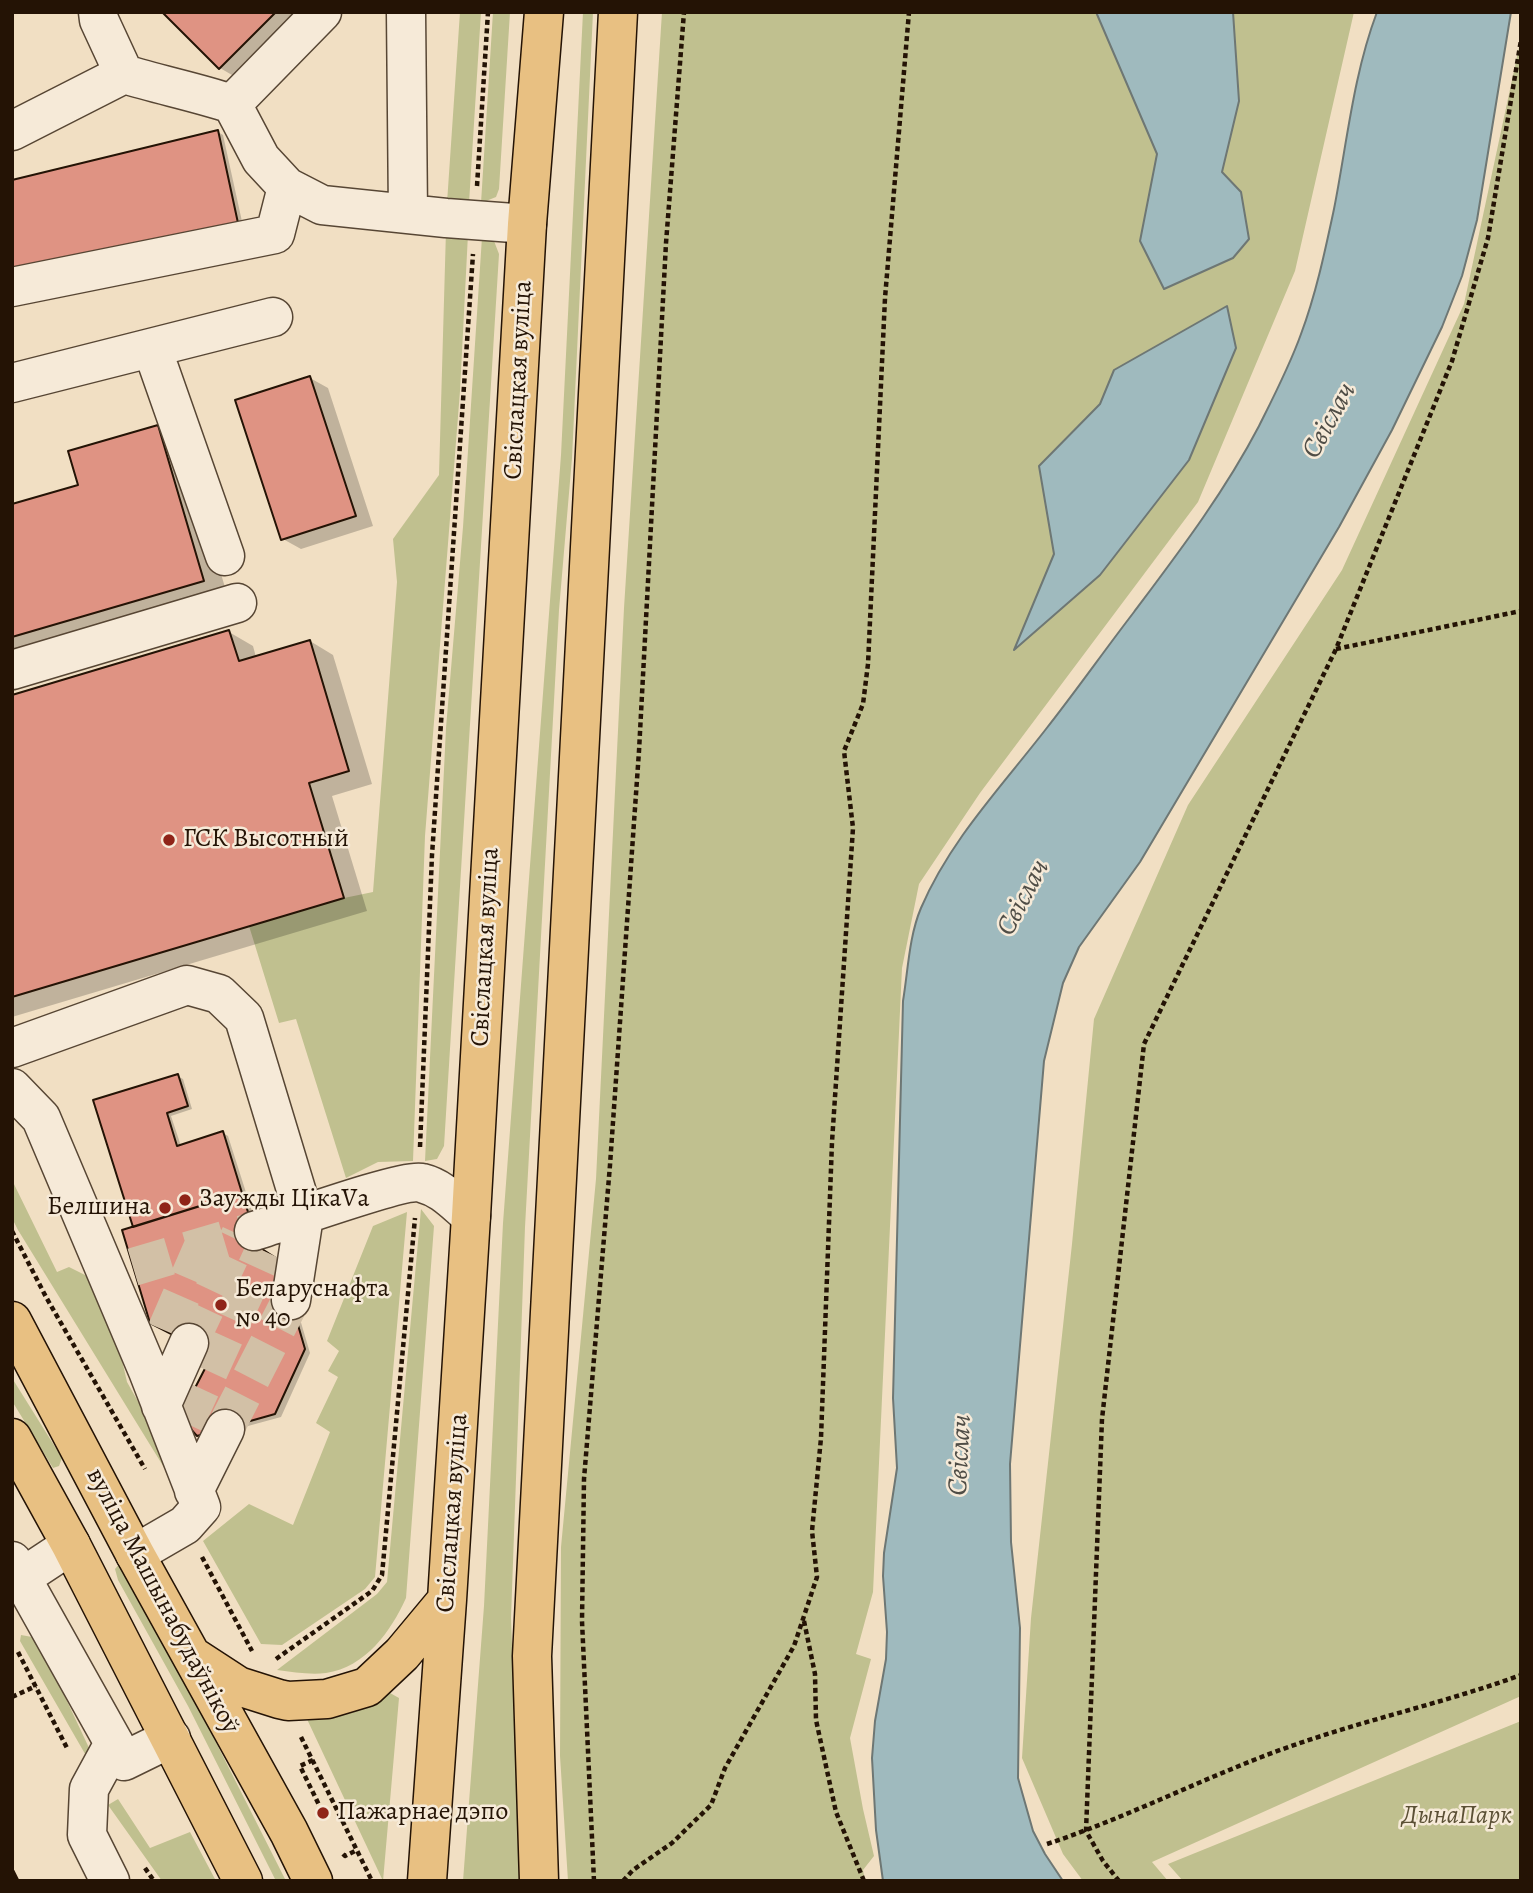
<!DOCTYPE html>
<meta charset="utf-8">
<style>
body{margin:0}
#map{position:relative;width:1533px;height:1893px;overflow:hidden;background:#f1dfc3;font-family:Alegreya,serif}
canvas{display:block}
.frame{position:absolute;inset:0;border:14px solid #241305;pointer-events:none}
</style>
<div id="map">
<canvas width="1533" height="1893"></canvas>
<div class="frame"></div>
</div>
<script>
const g = document.querySelector('canvas').getContext('2d');
g.lineJoin = 'round';
function fillPath(path, color) {
  g.fillStyle = color;
  g.fill(path, 'evenodd');
}
function stroke(path, color, width, dash) {
  g.strokeStyle = color;
  g.lineWidth = width;
  g.lineCap = dash ? 'butt' : 'round';
  g.setLineDash(dash || []);
  g.stroke(path);
}
function drawText(font, color, halo, rows, align = 'center') {
  g.font = font + ' Alegreya,serif';
  g.lineWidth = 5;
  g.setLineDash([]);
  g.textBaseline = 'middle';
  g.strokeStyle = halo;
  g.fillStyle = color;
  for (const [text, x, y, turn = 0] of rows) {
    g.save();
    g.translate(x, y);
    g.rotate((+turn || 0) * Math.PI / 180);
    g.textAlign = isNaN(turn) ? turn : align;
    if (halo) g.strokeText(text, 0, 0);
    g.fillText(text, 0, 0);
    g.restore();
  }
}
const green = new Path2D(`
 M460,12H481L469,203H447Z
 M493,12H510L499,189L496,197L481,203Z
 M583,12H593L572,458L559,610L525,1227L511,1618L521,1881H463L484,1606L503,1223L561,455Z
 M662,12H1354L1295,271L1198,502L980,793L919,884L902,968L873,1592L856,1654L871,1659L850,1738L863,1809L874,1856L863,1870L865,1881H568L560,1756L561,1547L596,1179L624,608Z
 M1521,38V1696L1152,1862L1168,1881H1083L1063,1854L1022,1758L1031,1618L1072,1244L1094,1019L1188,805L1342,570L1464,304Z
 M446,230L468,234L460,391L425,836L413,1161L378,1162L346,1178L296,1019L279,1023L249,926L344,898L373,892L397,582L393,539L439,475Z
 M482,237L494,241L499,254L444,1146L437,1159L425,1161L446,728L463,527Z
 M12,1180L57,1272L69,1267L85,1275L96,1288L114,1325L127,1382L153,1428L168,1474L18,1230L12,1218Z
 M421,1209L434,1226L406,1598C391,1631 366,1667 326,1673C310,1675 293,1672 277,1670L377,1594L387,1582Z
 M407,1212L375,1577L365,1589L282,1645L261,1644L203,1541L249,1504L293,1525L330,1432L316,1423L338,1377L328,1371L339,1351L327,1341L373,1226Z
 M12,1378L62,1458L59,1466L53,1468L12,1401Z
 M120,1563L186,1683L286,1881H276L188,1706L118,1580L115,1569Z
 M21,1635L32,1637L43,1650L90,1750L88,1759L20,1641Z
 M390,1693L399,1698L383,1881L306,1717L352,1713Z
 M1521,1721V1881H1183L1168,1864Z
 M118,1799L150,1848L190,1832L216,1881H162L108,1805Z`);
const water = new Path2D(`
 M1096,12H1233L1239,101L1222,172L1241,192L1249,239L1233,258L1164,289L1140,241L1157,154Z
 M1377,12H1511L1477,220L1462,276L1442,327L1392,430L1339,527L1140,862L1079,947L1063,983L1044,1061L1010,1464L1011,1542L1020,1628L1018,1778L1033,1831L1045,1854L1063,1881H883L876,1830L872,1758L875,1721L886,1659L887,1632L883,1576L884,1553L897,1468L893,1398L903,1001C908,971 909,936 921,908C950,840 1002,786 1046,729C1076,691 1104,651 1134,612C1179,552 1224,493 1259,426C1274,396 1290,365 1301,334C1316,294 1325,251 1334,209C1347,143 1353,76 1377,12Z
 M1227,306L1236,348L1189,460L1100,575L1014,650L1054,554L1039,466L1100,404L1114,370Z`);
const shadow = new Path2D(`
 M164,12H312L244,82L220,68Z
 M218,132L223,135L243,226L22,280Z
 M310,378L328,388L373,526L301,549L283,539Z
 M157,427L181,440L227,594L12,657V506L80,486Z
 M229,632L253,646L256,657L310,641L333,655L372,784L332,796L367,911L12,1017V697Z
 M177,1076L183,1079L192,1109L171,1116L181,1146L223,1133L228,1136L265,1252L284,1265L310,1353L281,1417L204,1438L198,1435L214,1354L135,1228Z`);
const building = new Path2D(`
 M162,12H276L219,69Z
 M218,130L238,223L15,278L12,265V180Z
 M310,376L356,516L281,540L235,400Z
 M158,425L204,581L12,637V504L78,485L68,451Z
 M229,630L239,661L310,640L349,771L309,783L344,898L12,997V695Z
 M178,1074L188,1106L167,1113L177,1146L223,1131L242,1193L133,1227L93,1100Z
 M242,1193L259,1247L279,1260L305,1349L275,1414L197,1436L180,1417L212,1355L150,1323L122,1230Z`);
const minorTunnel = new Path2D(`
 M133,1267L254,1231
 M166,1331L203,1246
 M189,1343L240,1235
 M185,1423L264,1251
 M225,1429L291,1300`);
const path = new Path2D(`
 M477,186L488,12
 M1336,649L1521,611
 M420,1147L432,855L473,254
 M12,1231L46,1297L145,1469
 M202,1557L252,1651
 M804,1621L815,1674L816,1720L836,1812L864,1881
 M18,1652L68,1750
 M276,1659L372,1591L382,1575L415,1218
 M12,1697L36,1686
 M301,1737L372,1881
 M313,1760L300,1766L324,1815
 M1047,1844C1135,1815 1218,1770 1306,1741C1377,1717 1450,1701 1521,1675
 M343,1854L345,1856L357,1850
 M145,1868L154,1881
 M594,1881L582,1621L584,1479L610,1165L639,751L666,243L684,12
 M623,1881L633,1870L672,1843L711,1805L725,1768L794,1646L817,1577L812,1531L821,1438L832,1142L853,828L844,751L863,704L868,664L885,298L909,12
 M1119,1881L1103,1861L1086,1831L1102,1419L1144,1044L1336,649L1452,361L1488,238L1521,40`);
const minor = new Path2D(`
 M98,12L99,20L124,74C160,85 196,92 232,104L261,159L287,187L322,205L446,218L527,224
 M406,12L408,214
 M232,104L322,12
 M12,131L124,74
 M12,287L275,234L287,187
 M152,348L225,556
 M12,383L273,317
 M12,670L237,603
 M12,1048L187,985L219,994L244,1018L304,1216L291,1300
 M12,1088L41,1118L148,1371L201,1507L185,1525L135,1554
 M254,1231C281,1223 404,1178 422,1183C442,1188 455,1203 471,1216
 M161,1406L189,1343
 M194,1491L225,1429
 M12,1561L124,1761L171,1738
 M12,1584L71,1545
 M110,1881L87,1835L89,1789L114,1743`);
const major = new Path2D(`
 M12,1321L135,1554L289,1832L313,1881
 M12,1438L71,1545L243,1881
 M195,1658L238,1686L279,1699L288,1701L327,1699L367,1687L402,1654L447,1600
 M427,1881L447,1600L471,1216L527,224L544,12
 M539,1881L532,1656L618,12`);
const rail = new Path2D(`
 M12,1871L17,1881`);
const markers = [
 [169,840,7,"#8f2418"],
 [185,1200,7,"#8f2418"],
 [165,1208,7,"#8f2418"],
 [221,1305,7,"#8f2418"],
 [323,1813,7,"#8f2418"]
];
const streetNames = [
 ["Свіслацкая вуліца",519,380,-87],
 ["Свіслацкая вуліца",486,947,-87],
 ["Свіслацкая вуліца",453,1513,-86],
 ["вуліца Машынабудаўнікоў",162,1601,62]
];
const poiNames = [
 ["ГСК Высотный",183,840],
 ["Заужды ЦікаVа",199,1200],
 ["Белшина",151,1208,"right"],
 ["Беларуснафта",235,1290],
 ["№ 40",235,1320],
 ["Пажарнае дэпо",337,1813]
];
const parkNames = [
 ["ДынаПарк",1457,1817]
];
const waterNames = [
 ["Свіслач",1330,421,-61],
 ["Свіслач",1024,898,-62],
 ["Свіслач",961,1455,-87]
];
fillPath(green, '#c0c08f');
fillPath(water, '#9fbabe');
stroke(water, '#6e7774', 2);
fillPath(shadow, '#0003');
fillPath(building, '#df9383');
stroke(building, '#241305', 2);
stroke(minorTunnel, '#d2c0a6', 38, [38, 19]);
stroke(minor, '#574634', 41);
stroke(major, '#241305', 41);
stroke(path, '#241305', 4.5, [5, 3.5]);
stroke(minor, '#f6ead8', 38);
stroke(major, '#e8c082', 38);
stroke(rail, '#241305', 5, [12, 12]);
for (const [x, y, r, color] of markers) {
  const dot = new Path2D();
  dot.arc(x, y, r, 0, 2 * Math.PI);
  g.fillStyle = color;
  g.fill(dot);
  stroke(dot, '#f6ead8', 2.5);
}
drawText('26px', '#241305', '#f6ead8', streetNames);
drawText('26px', '#241305', '#f6ead8', poiNames, 'left');
drawText('italic 26px', '#5b5035', '#f6ead8', parkNames);
drawText('italic 28px', '#4f4d46', '#f6ead8', waterNames);
</script>
